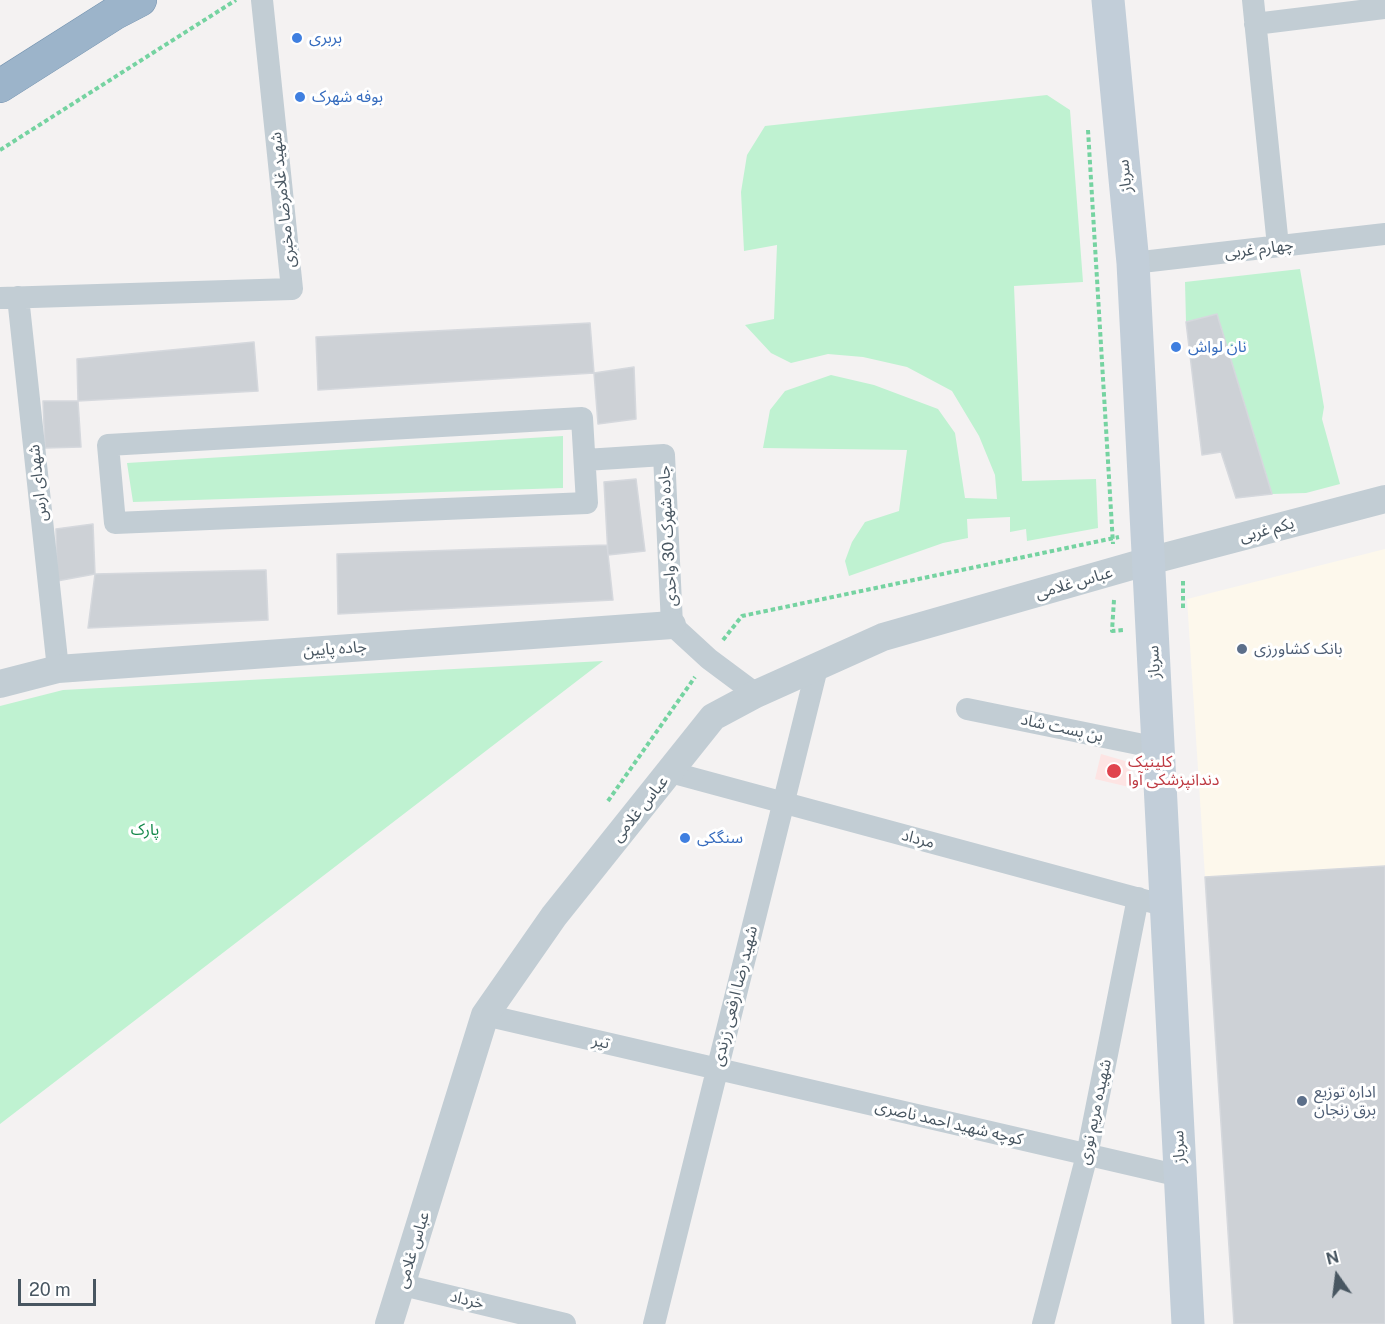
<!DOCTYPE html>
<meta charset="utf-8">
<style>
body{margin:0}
#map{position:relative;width:1385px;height:1324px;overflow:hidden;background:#f4f2f2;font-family:"Public Sans",sans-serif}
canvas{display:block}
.north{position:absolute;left:1307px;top:1246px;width:60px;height:60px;-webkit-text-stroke:4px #fff;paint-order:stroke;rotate:346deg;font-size:16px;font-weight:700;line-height:24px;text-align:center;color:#485661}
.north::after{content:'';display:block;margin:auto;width:21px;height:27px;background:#485661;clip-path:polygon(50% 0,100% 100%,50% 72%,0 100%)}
.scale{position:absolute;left:18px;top:1279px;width:78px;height:27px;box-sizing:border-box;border:3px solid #485661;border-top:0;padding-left:8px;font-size:18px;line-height:21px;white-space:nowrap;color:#485661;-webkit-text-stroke:4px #fff;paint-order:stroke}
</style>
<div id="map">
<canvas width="1385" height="1324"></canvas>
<div class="north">N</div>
<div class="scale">20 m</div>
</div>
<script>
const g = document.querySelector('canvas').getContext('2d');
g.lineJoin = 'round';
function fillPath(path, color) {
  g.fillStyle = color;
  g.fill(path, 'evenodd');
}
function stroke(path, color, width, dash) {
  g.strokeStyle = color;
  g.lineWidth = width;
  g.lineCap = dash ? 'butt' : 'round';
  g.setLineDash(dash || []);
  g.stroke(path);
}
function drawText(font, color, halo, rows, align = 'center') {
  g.font = font + ' "Public Sans","Noto Sans Arabic",sans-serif';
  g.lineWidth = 6;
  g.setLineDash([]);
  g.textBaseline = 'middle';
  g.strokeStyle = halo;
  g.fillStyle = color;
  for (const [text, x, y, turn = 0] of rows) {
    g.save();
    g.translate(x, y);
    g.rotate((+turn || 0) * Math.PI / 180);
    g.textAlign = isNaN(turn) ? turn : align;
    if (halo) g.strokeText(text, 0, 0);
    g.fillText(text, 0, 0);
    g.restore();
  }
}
const commercial = new Path2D(`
 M1385,549V866L1205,877L1187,599Z`);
const medical = new Path2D(`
 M1101,754L1132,763L1129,787L1095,779Z`);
const green = new Path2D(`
 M1047,95L1070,110L1083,282L1014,286L1022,481L1096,479L1098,528L1027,541L1026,529L1010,532V517L967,519L968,538L943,543L849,576L845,561L852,542L865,522L899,511L907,450L763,448L770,410L785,391L831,375L874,385L938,409L955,433L965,498L997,499L995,475L979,436L952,391L907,367L863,357L828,354L791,363L771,353L745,325L774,319L777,245L744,251L741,192L747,155L765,126Z
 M1300,269L1324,407L1322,419L1340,484L1306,493L1272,494L1217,314L1186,322L1185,282Z
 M563,436V488L133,502L127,463Z
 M603,661L0,1124V706L63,690Z`);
const building = new Path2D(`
 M1217,314L1272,494L1236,498L1221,452L1202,455L1186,322Z
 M590,323L594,373L318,390L316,337Z
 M254,342L258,391L78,401L77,359Z
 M634,367L636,419L598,424L594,373Z
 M43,401H78L81,447L45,448Z
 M636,479L645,551L608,555L604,482Z
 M93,524L95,574L57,581L56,529Z
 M607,545L613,600L338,614L337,554Z
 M266,570L268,620L88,628L95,574Z
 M1385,866V1324H1234L1205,877Z`);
const path = new Path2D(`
 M1088,130L1113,544
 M0,150L236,0
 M1114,600L1112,631L1124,630
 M1183,608V579
 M723,640L742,616L1119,537
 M608,801L695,677`);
const minor = new Path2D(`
 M1253,0L1278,246
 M1255,24L1385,8
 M1133,263L1385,234
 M18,297L58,669
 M0,298L292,289L262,0
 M582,418L587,503L115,523L108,445Z
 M585,460L664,455L672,625L709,659L756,694
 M967,709L1158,748
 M670,772L1166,906
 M485,1015L1180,1176
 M403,1285L565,1324
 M654,1324L817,668
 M1043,1324L1087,1155L1138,898`);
const tertiary = new Path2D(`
 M0,684L58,669L672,625
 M389,1324L485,1015L554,916L713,717L756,694L883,637L1149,561L1385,499`);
const secondary = new Path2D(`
 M1108,0L1133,263L1188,1324`);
const trunk = new Path2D(`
 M0,86L115,13L140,0`);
const markers = [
 [297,38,6,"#3f7fe0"],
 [300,97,6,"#3f7fe0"],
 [1176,347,6,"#3f7fe0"],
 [1242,649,6,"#5c6f8a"],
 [1114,771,8,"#e0444e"],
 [685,838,6,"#3f7fe0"],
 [1302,1101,6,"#5c6f8a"]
];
const shopNames = [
 ["بربری",309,38],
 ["بوفه شهرک",312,97],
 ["نان لواش",1188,347],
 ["سنگکی",697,838]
];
const streetNames = [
 ["سرباز",1125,176,-96],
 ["شهید غلامرضا مخبری",283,200,-96],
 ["چهارم غربی",1259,249,-7],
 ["شهدای ارس",38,483,-96],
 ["یکم غربی",1267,530,-15],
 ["جاده شهرک 30 واحدی",668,536,-93],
 ["عباس غلامی",1074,583,-16],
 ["جاده پایین",335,649,-4],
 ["سرباز",1154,662,-93],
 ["بن بست شاد",1062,728,12],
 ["عباس غلامی",640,809,-51],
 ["مرداد",918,839,15],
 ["شهید رضا ارفعی زرندی",735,996,-76],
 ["تیر",601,1042,13],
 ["شهیده مریم نوری",1095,1112,-78],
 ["کوچه شهید احمد ناصری",949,1123,13],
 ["سرباز",1179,1147,-93],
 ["عباس غلامی",413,1250,-73],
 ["خرداد",467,1300,14]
];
const serviceNames = [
 ["بانک کشاورزی",1254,649],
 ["اداره توزیع",1314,1092],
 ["برق زنجان",1314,1110]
];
const healthNames = [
 ["کلینیک",1128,762],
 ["دندانپزشکی آوا",1128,780]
];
const parkNames = [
 ["پارک",145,830]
];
fillPath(commercial, '#fdf8ec');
fillPath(medical, '#fde4e3');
fillPath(green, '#bff2d1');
fillPath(building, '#cdd1d6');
stroke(building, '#d5d8dd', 1.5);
stroke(trunk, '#7291ae', 34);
stroke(path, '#75d3a1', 4, [4.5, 3]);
stroke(minor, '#c2cdd4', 22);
stroke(tertiary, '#c2cdd4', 28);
stroke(secondary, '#c2ced9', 33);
stroke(trunk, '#9cb4ca', 33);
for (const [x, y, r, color] of markers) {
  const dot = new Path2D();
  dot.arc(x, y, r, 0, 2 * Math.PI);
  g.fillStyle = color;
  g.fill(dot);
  stroke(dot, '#fff', 2);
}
drawText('16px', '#366cbe', '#fff', shopNames, 'left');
drawText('16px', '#485661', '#fff', streetNames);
drawText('16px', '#4e5e75', '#fff', serviceNames, 'left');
drawText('16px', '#be3a42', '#fff', healthNames, 'left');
drawText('16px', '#138849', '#fff', parkNames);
</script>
